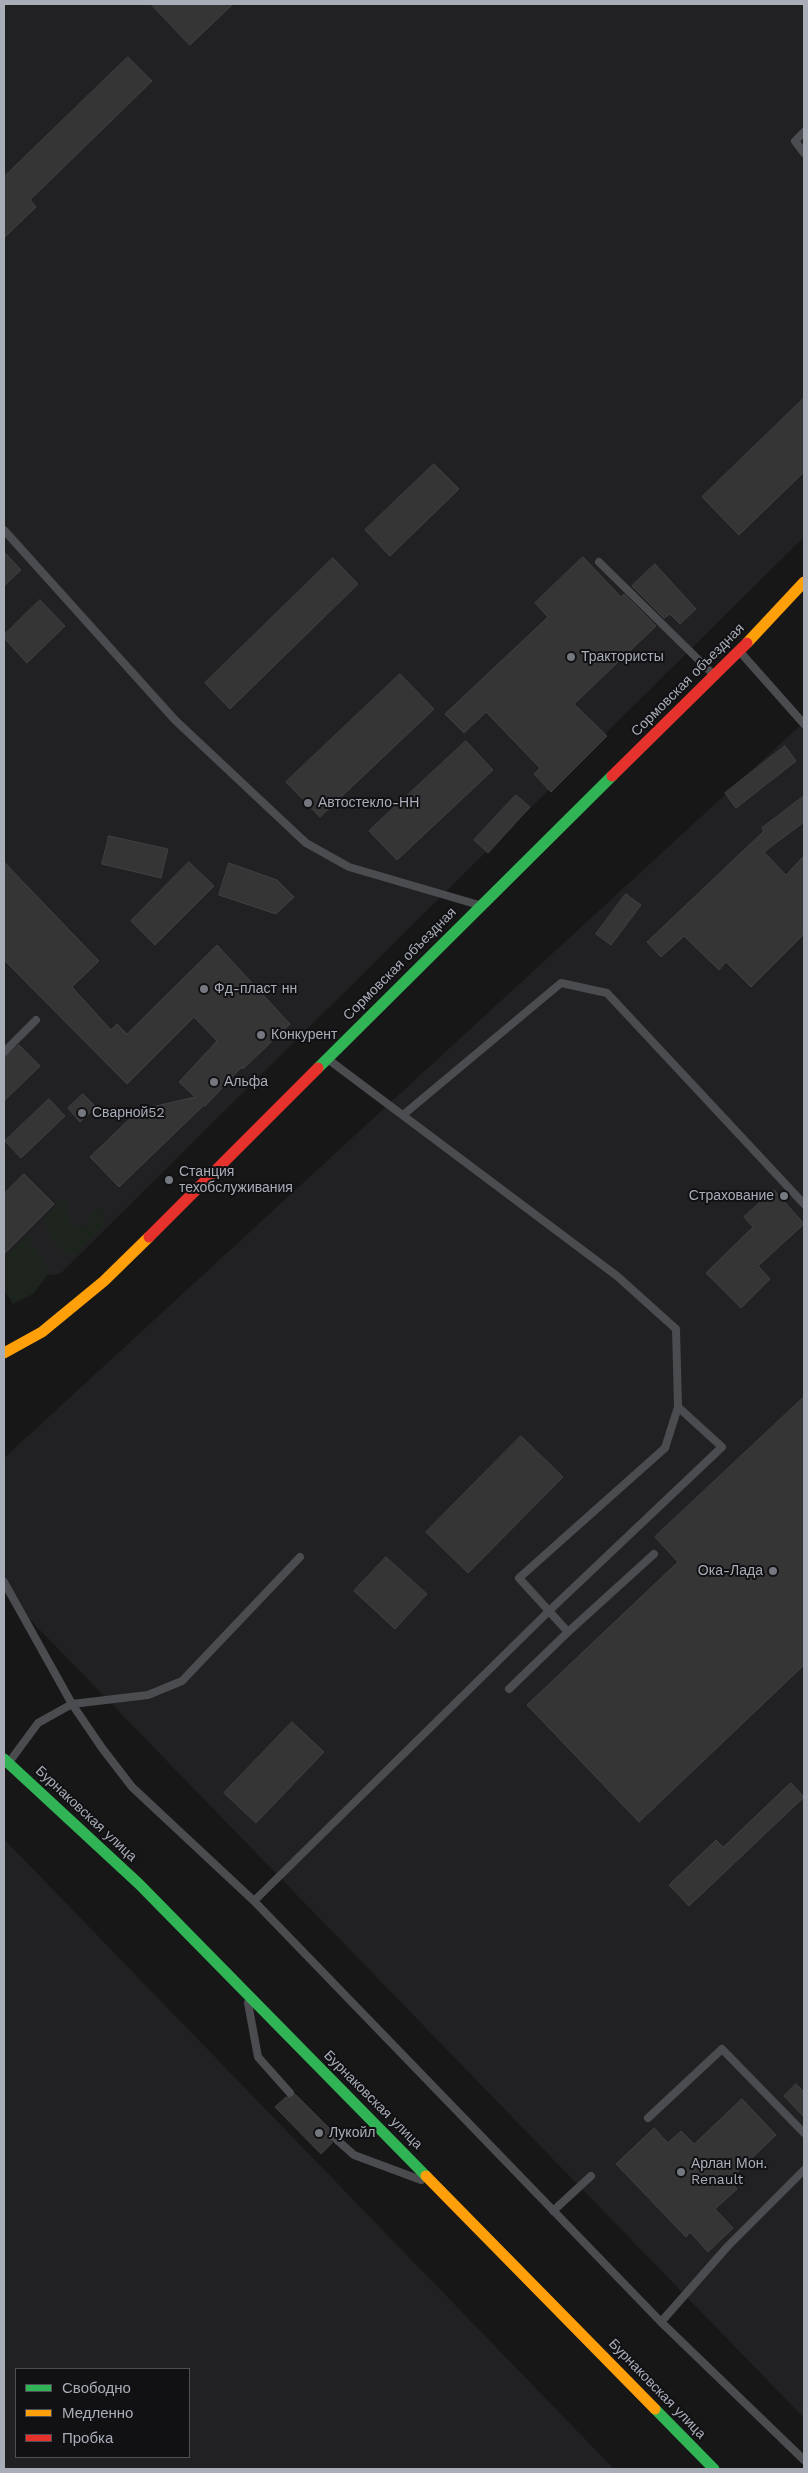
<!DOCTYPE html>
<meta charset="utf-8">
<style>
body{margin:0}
#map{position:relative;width:808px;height:2473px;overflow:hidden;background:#171717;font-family:"Work Sans",sans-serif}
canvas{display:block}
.frame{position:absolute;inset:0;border:5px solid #a8adb8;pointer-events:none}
.legend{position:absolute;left:15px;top:2368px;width:175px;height:90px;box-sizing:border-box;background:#111113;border:1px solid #4d4f55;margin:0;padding:6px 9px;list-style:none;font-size:15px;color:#a8adb8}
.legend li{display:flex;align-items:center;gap:10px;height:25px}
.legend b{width:25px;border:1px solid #4d4f55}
</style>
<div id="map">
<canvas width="808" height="2473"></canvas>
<div class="frame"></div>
<ul class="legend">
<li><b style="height:6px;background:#30b455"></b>Свободно</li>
<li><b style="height:6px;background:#ff9f0a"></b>Медленно</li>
<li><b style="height:6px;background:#e5322d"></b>Пробка</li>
</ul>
</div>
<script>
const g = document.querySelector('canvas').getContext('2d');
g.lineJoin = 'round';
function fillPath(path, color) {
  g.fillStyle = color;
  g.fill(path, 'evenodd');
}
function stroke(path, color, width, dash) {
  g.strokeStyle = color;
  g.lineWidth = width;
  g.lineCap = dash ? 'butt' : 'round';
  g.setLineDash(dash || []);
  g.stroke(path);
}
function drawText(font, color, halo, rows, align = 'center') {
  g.font = font + ' "Work Sans",sans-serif';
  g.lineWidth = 4;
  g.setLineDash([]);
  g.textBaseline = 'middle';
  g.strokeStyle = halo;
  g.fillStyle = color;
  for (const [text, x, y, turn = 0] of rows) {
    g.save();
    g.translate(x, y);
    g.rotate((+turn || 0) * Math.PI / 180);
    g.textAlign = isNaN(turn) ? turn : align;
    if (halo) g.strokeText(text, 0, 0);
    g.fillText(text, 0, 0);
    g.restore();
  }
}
const built = new Path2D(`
 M4,4H804V537L60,1274L4,1279Z
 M804,722V2418L4,1593V1458Z
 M4,1839L614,2469H4ZM16,2369H189V2457H16Z`);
const green = new Path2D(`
 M64,1196L72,1225L87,1226L92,1211L102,1206L105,1225L76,1254H65L51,1239L43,1219Z
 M27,1236L50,1272L33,1294L13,1304L4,1290V1258Z`);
const building = new Path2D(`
 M151,4H233L190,45Z
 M128,57L152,81L30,200L36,207L4,238V177Z
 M804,398V472L739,535L702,497Z
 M434,464L459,489L390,556L365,530Z
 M4,552L21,570L4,586Z
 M583,557L621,597L624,594L656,626L574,704L607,736L551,792L534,774L540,768L486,712L464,733L445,714L548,617L535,603Z
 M333,558L358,584L230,709L205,683Z
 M655,564L696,609L680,624L670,614L664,618L632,586Z
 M40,600L65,626L27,663L4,638V635Z
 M400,674L434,709L320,817L286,782Z
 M466,741L493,770L397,860L369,831Z
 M785,746L796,761L736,808L725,793Z
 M516,795L530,807L488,853L474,840Z
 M804,796V822L764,852L786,875L804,856V934L751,987L726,962L719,970L684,936L661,957L647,942L764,831L762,828Z
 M109,836L168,849L161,878L102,864Z
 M4,862L99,961L72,987L111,1030L117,1024L127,1034L217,945L290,1024L243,1069L242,1067L205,1106L204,1105L119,1187L90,1157L139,1110L195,1097L179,1082L217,1041L194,1017L127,1084L4,960Z
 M189,862L214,886L155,945L131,921Z
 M229,863L277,880L294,897L276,914L219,895Z
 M626,894L641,905L611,945L596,934Z
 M19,1045L40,1066L4,1101V1058Z
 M83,1094L96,1107L80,1122L68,1108Z
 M49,1099L65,1116L21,1158L5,1141Z
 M24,1174L54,1204L4,1254V1194Z
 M774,1190L804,1224L758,1266L770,1279L741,1308L706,1273L753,1227L744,1217Z
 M804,1397V1665L639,1822L527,1705L678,1562L655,1537Z
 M521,1436L563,1477L468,1573L426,1532Z
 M386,1557L427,1594L395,1629L354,1591Z
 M292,1722L324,1752L256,1823L224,1793Z
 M791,1783L804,1797L689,1906L669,1885L716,1840L723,1847Z
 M796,2084L804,2092V2117L784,2096Z
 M295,2094L335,2134L331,2137L332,2143L321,2154L275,2107L286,2097L292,2098Z
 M742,2099L776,2135L729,2180L737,2189L715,2209L733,2228L708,2252L690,2232L686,2237L616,2164L654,2128L668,2143L681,2131L694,2144Z`);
const lane = new Path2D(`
 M804,132L795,141L804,153
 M4,530L175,720L306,843L349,867L479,905
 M599,562L714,675
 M741,653L804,724
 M4,1052L36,1020
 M329,1060L617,1276L676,1329L678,1407L665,1448L519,1578L568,1632L654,1554
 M403,1115L561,983L607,993L804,1204
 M4,1582L72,1704L102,1748L132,1787L254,1901L661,2322L804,2460
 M509,1689L568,1632
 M10,1761L38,1723L72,1704L148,1695L182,1681L300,1557
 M254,1901L550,1610L722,1447L678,1407
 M248,2003L258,2057L290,2093
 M648,2118L722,2049L804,2133
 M336,2139L354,2155L421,2180
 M553,2211L591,2176
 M661,2322L728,2246L804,2170`);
const fast = new Path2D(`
 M318,1068L612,776
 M4,1759L139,1884L426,2176
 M655,2409L714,2469`);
const slow = new Path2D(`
 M747,643L804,582
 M4,1353L42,1332L104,1281L149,1237
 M426,2176L655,2409`);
const jam = new Path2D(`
 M612,776L747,643
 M149,1237L318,1068`);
const markers = [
 [571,657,5,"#757880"],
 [308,803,5,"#757880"],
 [204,989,5,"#757880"],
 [261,1035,5,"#757880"],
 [214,1082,5,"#757880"],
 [82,1113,5,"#757880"],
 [169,1180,5,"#757880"],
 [784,1196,5,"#757880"],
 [773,1571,5,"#757880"],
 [319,2133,5,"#757880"],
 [681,2172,5,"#757880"]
];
const poiNames = [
 ["Трактористы",581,657],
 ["Автостекло-НН",318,803],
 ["Фд-пласт нн",214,989],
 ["Конкурент",271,1035],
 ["Альфа",224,1082],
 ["Сварной52",92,1113],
 ["Станция",179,1172],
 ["техобслуживания",179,1188],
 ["Страхование",774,1196,"right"],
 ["Ока-Лада",763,1571,"right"],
 ["Лукойл",329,2133],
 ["Арлан Мон.",691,2164],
 ["Renault",691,2180]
];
const streetNames = [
 ["Сормовская объездная",688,680,-45],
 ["Сормовская объездная",400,964,-45],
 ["Бурнаковская улица",86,1814,43],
 ["Бурнаковская улица",373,2100,45],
 ["Бурнаковская улица",657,2389,46]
];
fillPath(built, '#212123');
fillPath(green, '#1d241e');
fillPath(building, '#353536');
stroke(building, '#3f4043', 1);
stroke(lane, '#4b4c50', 8);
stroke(fast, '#30b455', 11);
stroke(slow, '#ff9f0a', 11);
stroke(jam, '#e5322d', 11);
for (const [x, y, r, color] of markers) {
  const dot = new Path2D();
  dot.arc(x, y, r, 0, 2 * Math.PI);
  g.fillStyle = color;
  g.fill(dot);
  stroke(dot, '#111113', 2);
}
drawText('14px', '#a8adb8', '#111113', poiNames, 'left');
drawText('14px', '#a8adb8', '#111113', streetNames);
</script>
